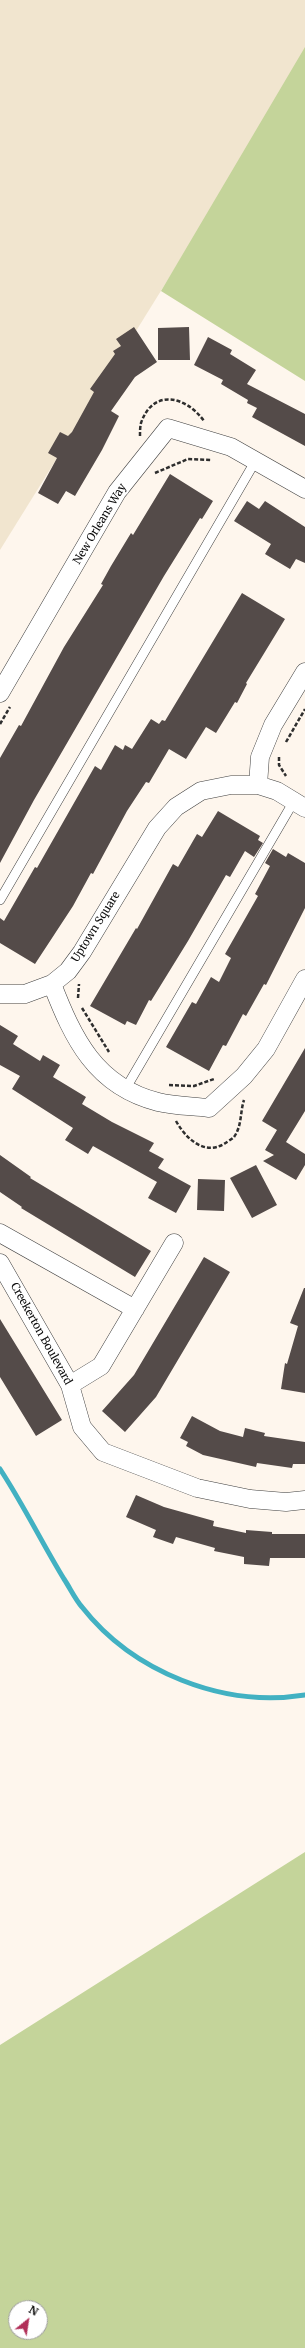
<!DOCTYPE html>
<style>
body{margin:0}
#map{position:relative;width:305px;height:2348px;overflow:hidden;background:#fef6ed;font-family:Merriweather,serif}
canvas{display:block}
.north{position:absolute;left:8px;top:2300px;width:40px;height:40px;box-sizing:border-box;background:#fff;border:1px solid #9e9e9e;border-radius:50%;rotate:30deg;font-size:11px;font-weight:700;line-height:16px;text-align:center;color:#0c0c0c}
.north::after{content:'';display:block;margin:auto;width:14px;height:18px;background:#b12f58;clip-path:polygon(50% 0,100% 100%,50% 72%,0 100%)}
</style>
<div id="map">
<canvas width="305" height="2348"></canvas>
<div class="north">N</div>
</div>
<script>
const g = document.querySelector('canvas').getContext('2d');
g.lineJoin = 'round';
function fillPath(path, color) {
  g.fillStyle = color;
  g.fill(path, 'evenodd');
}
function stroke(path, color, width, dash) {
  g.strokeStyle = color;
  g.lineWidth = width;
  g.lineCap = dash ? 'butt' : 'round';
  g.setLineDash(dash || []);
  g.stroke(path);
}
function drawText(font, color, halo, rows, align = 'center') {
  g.font = font + ' Merriweather,serif';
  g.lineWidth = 4;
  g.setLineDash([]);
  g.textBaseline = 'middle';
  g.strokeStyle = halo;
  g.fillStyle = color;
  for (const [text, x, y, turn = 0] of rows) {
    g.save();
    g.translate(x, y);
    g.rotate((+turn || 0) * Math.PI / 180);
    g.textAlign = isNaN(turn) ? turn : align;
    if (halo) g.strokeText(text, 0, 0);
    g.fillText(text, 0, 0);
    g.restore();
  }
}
const farmland = new Path2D(`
 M0,0H305V56L277,104L0,550Z`);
const forest = new Path2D(`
 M305,47V381L161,291Z
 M305,1852V2348H0V2045ZM16,2308H40V2332H16Z`);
const stream = new Path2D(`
 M0,1469C23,1504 42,1543 64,1579C70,1588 75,1599 82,1607C133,1672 223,1708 305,1695`);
const building = new Path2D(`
 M134,327L157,362L135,377L111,411L119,416L102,450L75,496L66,491L58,504L38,493L57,458L48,453L60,432L68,436L72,432L94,392L90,389L115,354L113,351L121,346L116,339Z
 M189,327L190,360H158V328Z
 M208,337L232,350L230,354L256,370L247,384L305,414V446L252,417L257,408L247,403L248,400L221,384L223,380L194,365Z
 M170,474L213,501L202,519L200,518L164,576L34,800L0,863V758L19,725L21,726L64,647L103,585L101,584L111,566L131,533L133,535Z
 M247,501L259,509L265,501L305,527V563L296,559L290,569L265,554L271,544L234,521Z
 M242,593L285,619L246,683L247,684L237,703L235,702L216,733L206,727L186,759L169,749L149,783L146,782L127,811L93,874L91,873L73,906L35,964L0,943V918L4,921L35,867L37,868L95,766L101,770L115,745L123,750L125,745L132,749L151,719L159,724L162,720L165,721Z
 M218,811L260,836L258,840L263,843L254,857L245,851L230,877L226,875L188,941L151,1001L149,1000L136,1025L127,1021L125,1025L90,1006L136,928L137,929L173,864L178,867L197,834L202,837Z
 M273,849L286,857L288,853L305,863V908L266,985L264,984L246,1016L243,1014L226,1046L223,1045L209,1071L166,1047L192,1002L196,1004L211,977L219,982L231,958L225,954L258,896L255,894L270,866L265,863Z
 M0,1025L18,1036L13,1044L40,1061L43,1055L60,1065L53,1077L86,1097L82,1104L112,1122L154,1143L149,1151L164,1159L158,1168L191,1186L176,1213L148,1198L157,1182L93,1146L88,1154L65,1140L73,1128L12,1089L20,1076L0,1065Z
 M305,1048V1111L286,1142L305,1154V1165L296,1180L263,1161L274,1155L265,1150L277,1130L262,1121Z
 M0,1155L31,1177L30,1178L151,1251L135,1277L21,1208L22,1207L0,1192Z
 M256,1165L277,1205L252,1218L230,1178Z
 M198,1179L225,1180L224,1211L197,1210Z
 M204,1257L230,1272L156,1397L125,1432L102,1411L134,1375Z
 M304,1288H305V1393L281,1389L285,1363L287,1364L298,1326L290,1323Z
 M0,1319L62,1420L36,1436L0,1377Z
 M192,1416L220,1431L243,1437L245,1428L265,1433L264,1436L305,1442V1464H293L292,1468L257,1463L256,1467L203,1455L186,1446L188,1442L180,1438Z
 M136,1495L164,1507L214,1521L213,1526L246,1533V1530L272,1532V1534H305V1558H270L269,1566L244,1564V1557L214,1551L215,1548L176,1537L173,1544L153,1537L156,1530L126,1517Z`);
const path = new Path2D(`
 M140,436C140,432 140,427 141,423C153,388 186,396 204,421
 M155,473L188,459L211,460
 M0,724L10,707
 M286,742L305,709
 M279,757V765L286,776
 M78,998L79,984
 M82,1008L109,1052
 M169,1085L194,1086L214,1079
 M176,1121C185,1137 203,1156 224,1144C227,1142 232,1139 234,1137C242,1126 240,1112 244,1100`);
const lane = new Path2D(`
 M0,900L256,460
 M126,1088L294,801`);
const street = new Path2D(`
 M0,693L117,492L168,428L231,447L305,489
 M258,785L260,757L273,725L305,672
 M305,808L277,791L258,785H231L201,791L176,807L157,828L82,952L68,971L52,984C73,1038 95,1086 158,1102C174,1106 193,1106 209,1108L244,1076L266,1049L305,979
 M0,994H25L52,984
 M0,1233L135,1309
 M0,1263L70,1385L82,1427L103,1452L197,1488L250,1499L286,1502L305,1500
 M70,1385L101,1366L174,1243`);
const streetNames = [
 ["New Orleans Way",100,524,-59],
 ["Uptown Square",96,927,-58],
 ["Creekerton Boulevard",41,1334,61]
];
fillPath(farmland, '#f1e5cf');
fillPath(forest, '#c4d49a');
stroke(stream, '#42b1c2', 5);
fillPath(building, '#544b49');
stroke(lane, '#3f3f3f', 10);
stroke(street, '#3f3f3f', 19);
stroke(path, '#2e2e2e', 2.5, [4, 2]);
stroke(lane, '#fff', 9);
stroke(street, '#fff', 18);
drawText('11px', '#0c0c0c', '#fff', streetNames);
</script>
